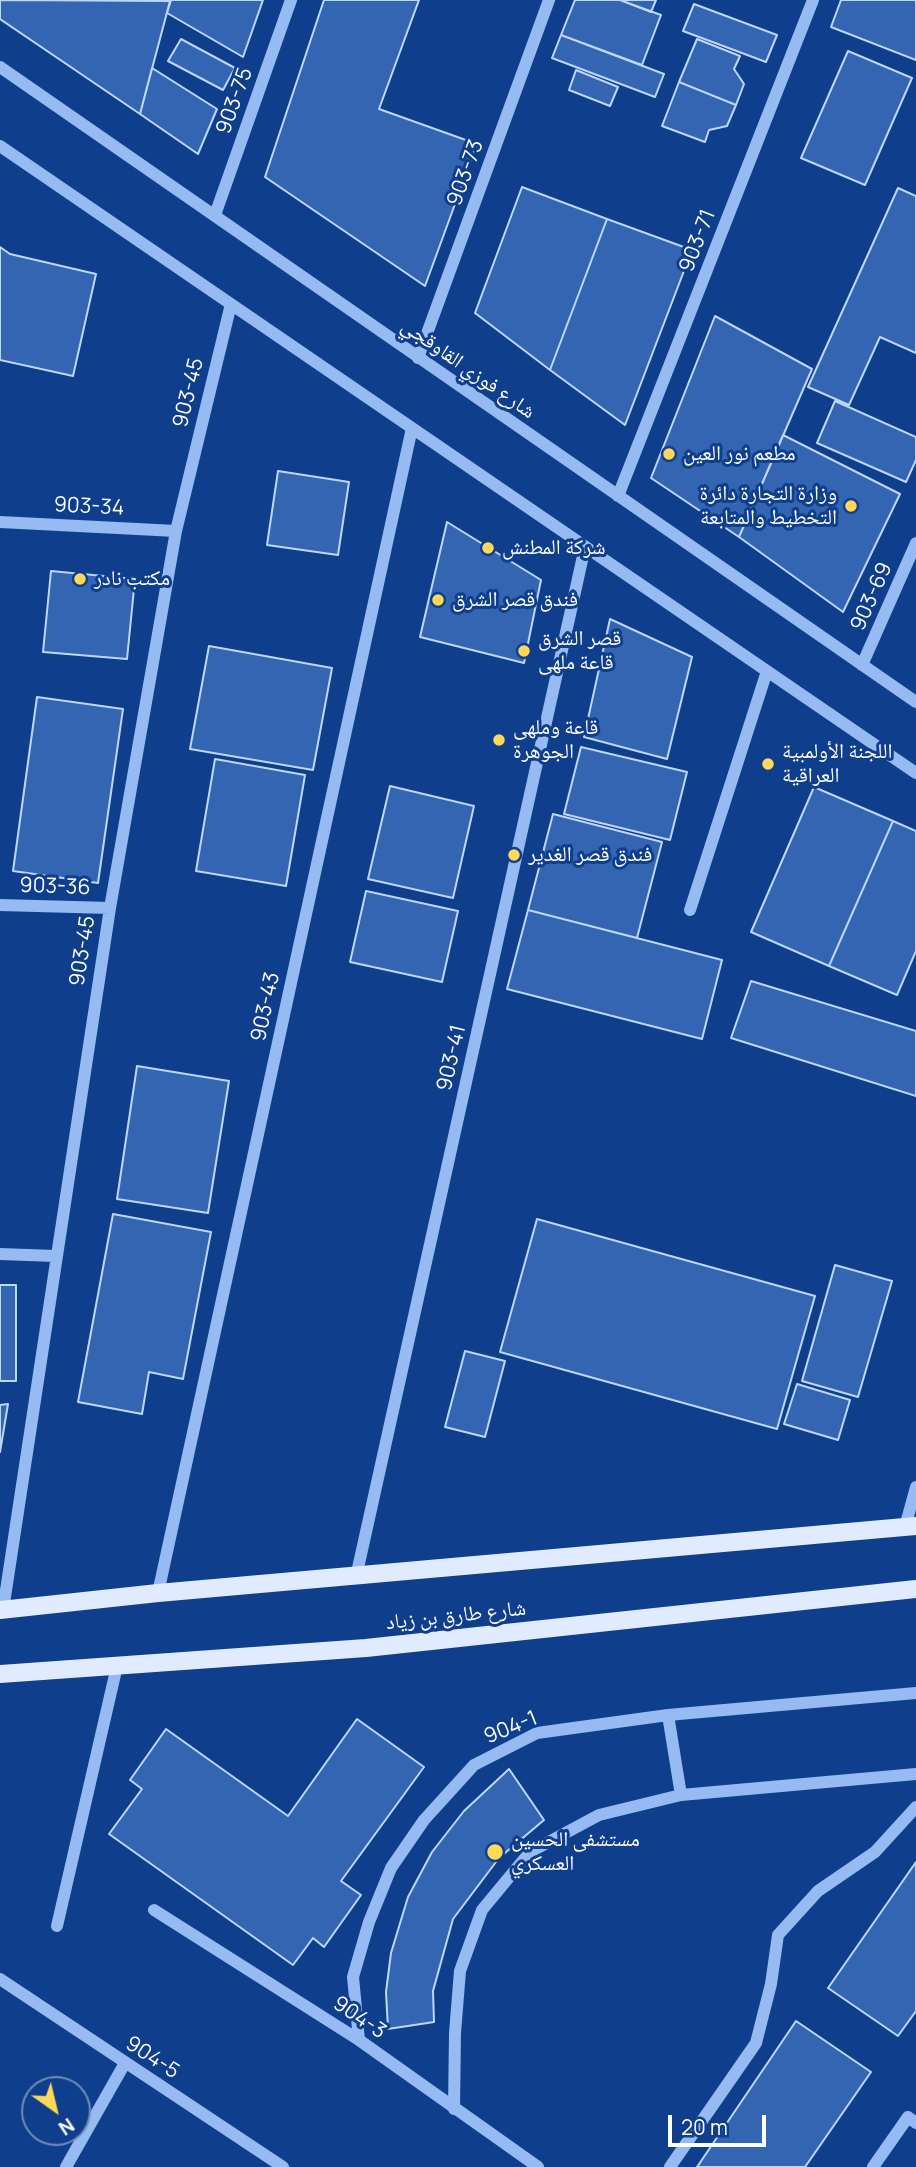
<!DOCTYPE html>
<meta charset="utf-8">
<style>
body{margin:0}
#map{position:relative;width:916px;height:2167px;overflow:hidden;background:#0f3f8c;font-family:Manrope,sans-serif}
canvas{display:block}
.north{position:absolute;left:21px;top:2076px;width:70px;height:70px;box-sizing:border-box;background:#0f3f8c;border:2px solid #6f8cba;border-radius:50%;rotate:146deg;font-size:19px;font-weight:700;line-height:28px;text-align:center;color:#fff}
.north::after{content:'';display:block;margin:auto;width:24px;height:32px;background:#ffd857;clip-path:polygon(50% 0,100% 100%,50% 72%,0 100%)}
.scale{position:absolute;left:668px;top:2115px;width:98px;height:32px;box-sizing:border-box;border:4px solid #fff;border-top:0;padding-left:9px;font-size:21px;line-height:24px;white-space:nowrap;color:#fff;-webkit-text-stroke:5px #0f3f8c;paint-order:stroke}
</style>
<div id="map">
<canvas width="916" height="2167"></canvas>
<div class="north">N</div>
<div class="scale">20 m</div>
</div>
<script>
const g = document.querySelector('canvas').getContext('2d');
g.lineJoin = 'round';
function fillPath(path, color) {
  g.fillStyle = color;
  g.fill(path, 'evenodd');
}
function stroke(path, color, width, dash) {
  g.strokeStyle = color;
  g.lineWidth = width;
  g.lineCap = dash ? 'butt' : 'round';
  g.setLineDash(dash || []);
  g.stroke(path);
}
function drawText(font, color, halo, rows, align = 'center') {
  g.font = font + ' Manrope,"Noto Naskh Arabic",sans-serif';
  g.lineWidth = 6;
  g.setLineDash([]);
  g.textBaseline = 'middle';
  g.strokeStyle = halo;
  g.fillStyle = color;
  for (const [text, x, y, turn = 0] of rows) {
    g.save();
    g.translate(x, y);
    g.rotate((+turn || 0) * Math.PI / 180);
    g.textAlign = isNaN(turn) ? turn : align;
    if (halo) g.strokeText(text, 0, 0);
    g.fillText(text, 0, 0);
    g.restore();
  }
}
const building = new Path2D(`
 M0,0L170,1L140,114L0,19Z
 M171,0H263L243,57L167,13Z
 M324,0H419L379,109L477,144L425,286L265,177Z
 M575,0H620L661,15L642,65L561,35Z
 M620,0H656L651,12Z
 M841,0H916V60L831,27Z
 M694,4L777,35L766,62L683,31Z
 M561,35L664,74L655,97L552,58Z
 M181,39L235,68L223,90L168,61Z
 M697,39L740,56L734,69L744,84L736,105L679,82Z
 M848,51L912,78L865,185L801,158Z
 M152,68L217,109L198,154L140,114Z
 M576,70L618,87L610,106L569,90Z
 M679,82L736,105L727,126L709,130L705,142L662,126Z
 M522,187L607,219L550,370L475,313Z
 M898,188L916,196V353L880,337L849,405L808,387Z
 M607,219L692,250L625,425L550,370Z
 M0,247L10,254L96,274L73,376L0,360Z
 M715,316L812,369L739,537L651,478Z
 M835,401L916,437V460L906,482L817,443Z
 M783,435L900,494L843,612L739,537Z
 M278,471L349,482L338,555L267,545Z
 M447,522L541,580L524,663L420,637Z
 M51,571L135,579L127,659L43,652Z
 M610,619L692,657L667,759L584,737Z
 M209,646L332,668L313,770L190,749Z
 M37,697L123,709L98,883L13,871Z
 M581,747L687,772L670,840L564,814Z
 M215,759L305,775L286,886L196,871Z
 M390,786L474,806L453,898L368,879Z
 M814,787L893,821L829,966L751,932Z
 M553,814L662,842L637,938L528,910Z
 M893,821L916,831V951L897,995L829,966Z
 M366,891L458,911L442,982L350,962Z
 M528,910L722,960L702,1039L507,989Z
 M751,981L916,1031V1096L731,1038Z
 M137,1066L229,1081L208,1213L117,1199Z
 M113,1214L211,1232L183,1379L149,1372L142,1414L78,1402Z
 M537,1219L815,1296L777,1429L500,1352Z
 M835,1265L892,1281L858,1397L802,1381Z
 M0,1285H16V1381H0Z
 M465,1351L505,1361L485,1437L445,1427Z
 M797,1384L850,1400L838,1440L784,1424Z
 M8,1404L0,1452V1405Z
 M357,1719L424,1767L341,1881L361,1895L324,1947L313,1938L293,1965L109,1834L142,1789L130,1780L166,1729L288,1816Z
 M509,1769L544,1820L499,1858L453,1919L433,1991L434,2022L388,2029L386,1992L391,1953L408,1897L432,1852L464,1811Z
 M916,1862V2011L898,2036L828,1988Z
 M796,2021L871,2072L805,2167H697Z`);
const minor = new Path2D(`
 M0,67L916,702
 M0,146L916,773
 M215,215L291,0
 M418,358L549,0
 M618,496L813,0
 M0,522L176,531
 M862,665L916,543
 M0,905L110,908
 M690,910L767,671
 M0,1254L55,1256
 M905,1527L916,1487
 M356,1577L585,547
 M158,1593L412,428
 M3,1610L110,908L176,531L231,304
 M668,1715L681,1795
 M154,1910L359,2040L538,2167
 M57,1926L117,1666
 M0,1979L283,2167
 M359,2040L353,1977L369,1922L391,1868L424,1820L474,1765L537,1733L668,1715L916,1693
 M454,2109L455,2033L460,1971L482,1910L530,1852L599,1815L681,1795L916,1774
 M66,2167L125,2063
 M670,2167L756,2043L771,1984L778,1935L818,1891L875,1852L916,1807
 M873,2167L908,2117L916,2123`);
const major = new Path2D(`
 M0,1610L158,1593L916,1526
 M0,1674L366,1648L916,1589`);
const markers = [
 [669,454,7,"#ffd857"],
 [851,506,7,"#ffd857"],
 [488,548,7,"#ffd857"],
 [80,579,7,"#ffd857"],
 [438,600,7,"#ffd857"],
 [524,651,7,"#ffd857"],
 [499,740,7,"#ffd857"],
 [768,764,7,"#ffd857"],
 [514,855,7,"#ffd857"],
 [495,1852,9,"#ffd857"]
];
const streetNames = [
 ["903-75",235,101,-70],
 ["903-73",466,173,-70],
 ["903-71",698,241,-69],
 ["شارع فوزي القاوقجي",468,369,35],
 ["903-45",189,393,-76],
 ["903-34",89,507,3],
 ["903-69",872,597,-66],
 ["903-36",55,887,2],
 ["903-45",83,951,-81],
 ["903-43",266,1007,-78],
 ["903-41",452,1058,-77],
 ["شارع طارق بن زياد",456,1616,-6],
 ["904-1",511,1728,-22],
 ["904-3",359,2018,34],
 ["904-5",152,2058,33]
];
const poiNames = [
 ["مطعم نور العين",683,454],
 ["وزارة التجارة دائرة",837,494,"right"],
 ["التخطيط والمتابعة",837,518,"right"],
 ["شركة المطنش",502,548],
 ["مكتب نادر",94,579],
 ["فندق قصر الشرق",452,600],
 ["قصر الشرق",538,639],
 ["قاعة ملهى",538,663],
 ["قاعة وملهى",513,728],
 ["الجوهرة",513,752],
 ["اللجنة الأولمبية",782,752],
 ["العراقية",782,776],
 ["فندق قصر الغدير",528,855],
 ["مستشفى الحسين",511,1840],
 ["العسكري",511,1864]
];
fillPath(building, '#3465b3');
stroke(building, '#bdd6fd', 2);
stroke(minor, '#96baf2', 12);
stroke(major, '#e1ebff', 18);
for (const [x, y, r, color] of markers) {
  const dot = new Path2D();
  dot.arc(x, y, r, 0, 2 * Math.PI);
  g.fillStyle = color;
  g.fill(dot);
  stroke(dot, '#0f3f8c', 2.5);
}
drawText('21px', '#fff', '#0f3f8c', streetNames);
drawText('21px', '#fff', '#0f3f8c', poiNames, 'left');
</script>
